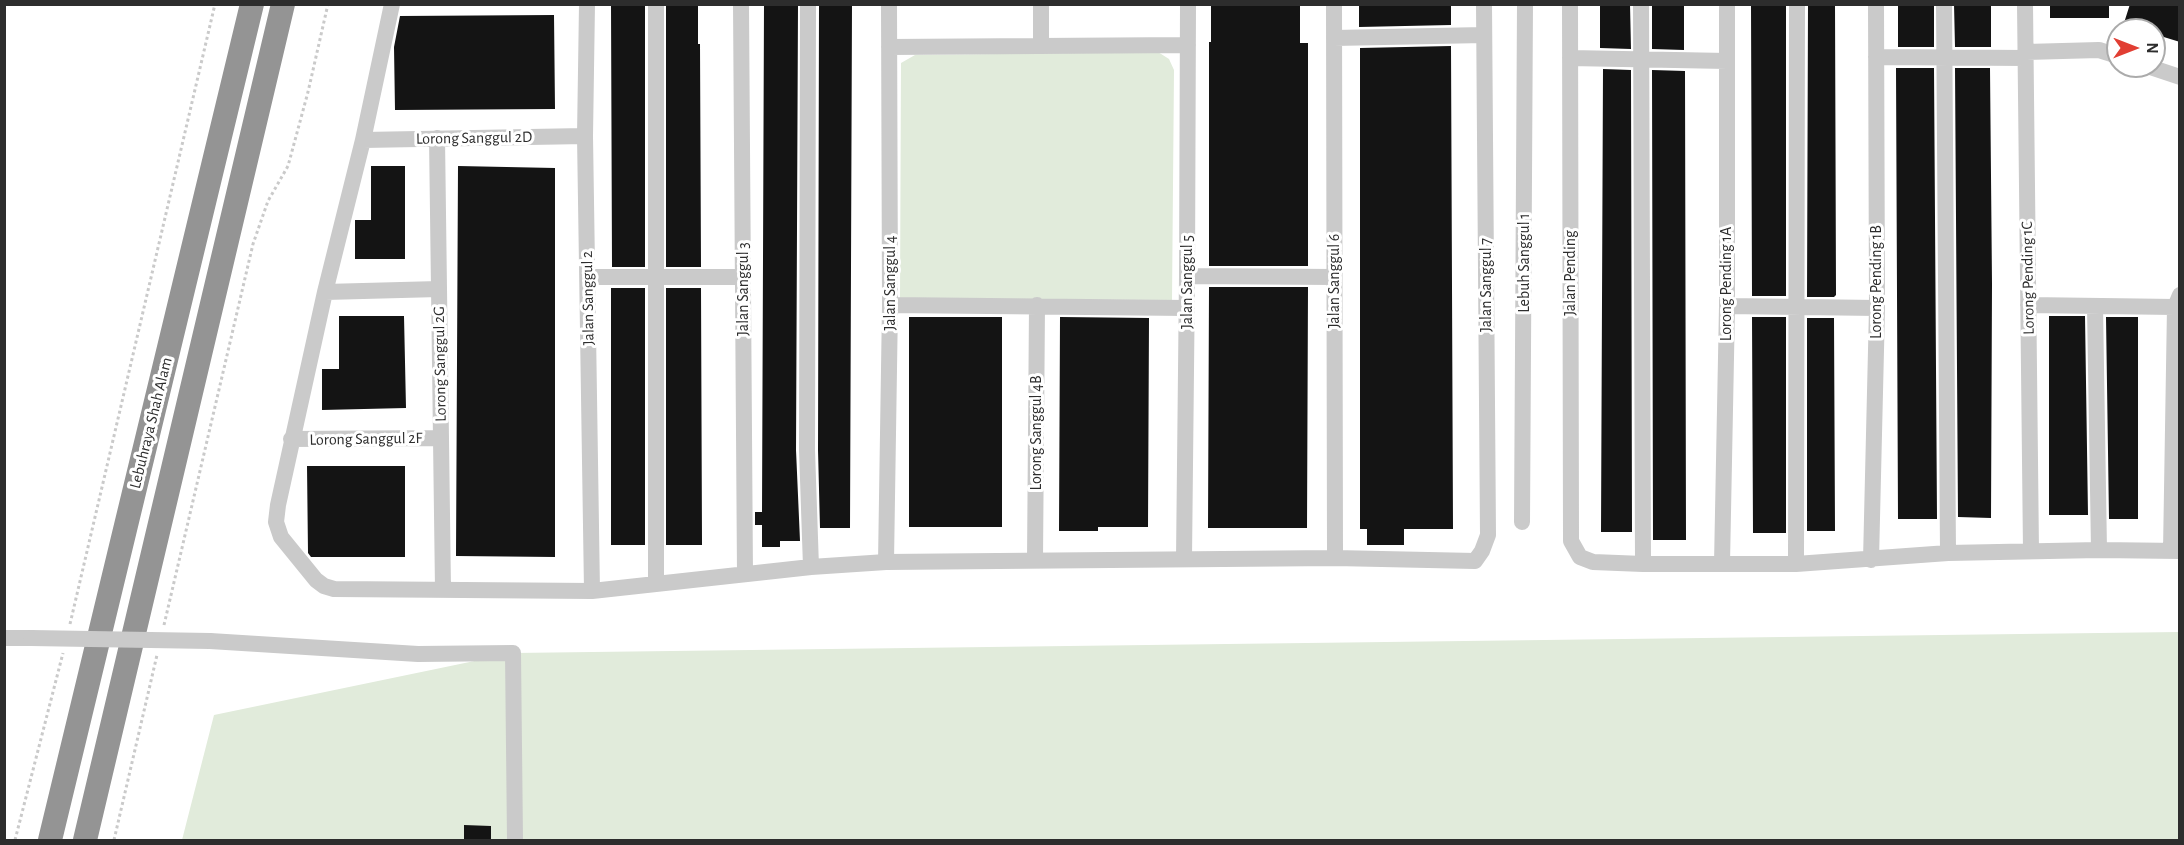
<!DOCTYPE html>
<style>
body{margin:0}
#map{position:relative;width:2184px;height:845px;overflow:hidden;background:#fff;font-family:"Alegreya Sans",sans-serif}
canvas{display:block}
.frame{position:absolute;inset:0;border:6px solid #2d2d2d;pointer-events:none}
.north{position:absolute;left:2106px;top:18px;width:60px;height:60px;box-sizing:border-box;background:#fff;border:2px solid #ababab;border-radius:50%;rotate:90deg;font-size:16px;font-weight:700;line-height:24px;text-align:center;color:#2d2d2d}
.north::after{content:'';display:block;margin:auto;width:21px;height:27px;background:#e13e33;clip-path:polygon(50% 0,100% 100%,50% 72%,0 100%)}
</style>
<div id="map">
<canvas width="2184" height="845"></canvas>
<div class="frame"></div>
<div class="north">N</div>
</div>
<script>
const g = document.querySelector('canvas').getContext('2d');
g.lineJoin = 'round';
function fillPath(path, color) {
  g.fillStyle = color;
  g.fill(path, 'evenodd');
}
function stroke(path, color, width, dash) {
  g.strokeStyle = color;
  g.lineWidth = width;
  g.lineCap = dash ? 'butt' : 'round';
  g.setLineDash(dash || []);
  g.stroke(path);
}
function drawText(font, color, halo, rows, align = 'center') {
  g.font = font + ' "Alegreya Sans",sans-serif';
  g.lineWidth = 6;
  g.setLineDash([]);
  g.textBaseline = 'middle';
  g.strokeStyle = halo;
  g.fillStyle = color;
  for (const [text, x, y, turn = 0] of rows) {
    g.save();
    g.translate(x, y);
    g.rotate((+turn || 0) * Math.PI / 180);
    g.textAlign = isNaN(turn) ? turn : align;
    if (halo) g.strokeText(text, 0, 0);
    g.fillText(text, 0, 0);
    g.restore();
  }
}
const green = new Path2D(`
 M1158,52L1169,59L1174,70L1172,300L900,299L901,63L915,55Z
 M2179,632V840H182L214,715L513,653Z`);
const building = new Path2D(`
 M611,4H645V267H612Z
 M666,4H698V44H700L701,267H666Z
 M764,4H798L796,450L800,541H780V547H762V525H755V512H762Z
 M819,4H852L850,528H820L818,450Z
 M1211,4H1300V43H1308V266H1209V42H1211Z
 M1359,4H1451V25L1359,27Z
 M1600,4H1630L1631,49L1600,48Z
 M1652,4H1684V50L1652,49Z
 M1751,4H1786V296H1752Z
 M1808,4H1835L1836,295L1834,297H1807Z
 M1898,4H1934V47H1898Z
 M1954,4H1991V47H1955Z
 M2050,4H2109V18H2050Z
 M2130,4H2180V42L2154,34V30H2144L2124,23Z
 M554,15L555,109L395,110L394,47L400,16Z
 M1451,46L1453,529H1404V545H1367V529H1360V48Z
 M1896,68H1934L1937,519H1898Z
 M1955,68H1990L1992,284L1991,518L1958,517Z
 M1603,69L1631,70L1632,532H1601Z
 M1652,70L1685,71L1686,540H1653Z
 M371,166H405V259H355V220H371Z
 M458,166L555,168V557L456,556Z
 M1209,287H1308L1307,528H1208Z
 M611,288H645V545H611Z
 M666,288H701L702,545H666Z
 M339,316H404L406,408L322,410V369H339Z
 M2049,316H2085L2088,515H2049Z
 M909,317H1002V527H909Z
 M1060,317L1149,318L1148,527H1098V531H1059Z
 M1752,317H1786V533H1753Z
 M2106,317H2138V519H2109Z
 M1807,318H1834L1835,531H1807Z
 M307,466H405V557H311L308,553Z
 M464,825L491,826V840L464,839Z`);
const path = new Path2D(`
 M70,624L215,4
 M164,625L253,244L268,201L288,166L308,92L328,4
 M15,840L63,653
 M114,840L157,655`);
const minor = new Path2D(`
 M392,4L363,140L325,292L278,505L276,522L281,537L316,580L324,586L334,589L592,591L811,567L886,562L1335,558L1475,561L1482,551L1488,535L1484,4
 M587,4L585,136L592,591
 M741,4L745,574
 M808,4L807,450L811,567
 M1041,4V46
 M1334,4L1335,558
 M1570,4L1571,541L1580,557L1593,562L1643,564H1796L1948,553L2099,550L2180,551
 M1641,4L1643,564
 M1944,4L1948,553
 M2025,4L2031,551
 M1334,38L1484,35
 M889,47L1188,45
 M2026,52L2099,50L2118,56
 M1876,57L2026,58
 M1570,58L1727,61
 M2147,66L2180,77
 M437,138L443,589
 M363,140L585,136
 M1187,276L1334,277
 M588,277H743
 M325,292L439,289
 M890,305L1187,308
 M2028,305L2175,307
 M1727,306L1877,308
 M2095,306L2099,550
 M291,439L441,438
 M1522,522L1525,4
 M2171,551L2175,307L2180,295
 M1184,559L1187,276L1188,4
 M1035,560L1037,305
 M1871,560L1877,308L1876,4
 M886,562L890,305L889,4
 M1722,564L1727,306V4
 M1796,564L1797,4
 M656,584V4
 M4,638H31
 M210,641L418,654L513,653L515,840`);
const highway = new Path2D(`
 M50,840L252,4
 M85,840L283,4`);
const minorBridge = new Path2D(`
 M31,638L210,641`);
const streetNames = [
 ["Lorong Sanggul 2D",474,138,-1],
 ["Lebuh Sanggul 1",1524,263,-90],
 ["Jalan Pending",1570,273,-90],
 ["Lorong Pending 1C",2028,278,-91],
 ["Jalan Sanggul 6",1334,281,-90],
 ["Jalan Sanggul 5",1187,282,-90],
 ["Lorong Pending 1B",1876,282,-90],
 ["Jalan Sanggul 4",890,283,-90],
 ["Lorong Pending 1A",1726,284,-90],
 ["Jalan Sanggul 7",1486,285,-90],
 ["Jalan Sanggul 3",743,289,-90],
 ["Jalan Sanggul 2",588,298,-91],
 ["Lorong Sanggul 2G",440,364,-91],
 ["Lebuhraya Shah Alam",151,423,-76],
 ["Lorong Sanggul 4B",1036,433,-90],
 ["Lorong Sanggul 2F",366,439,-1]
];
fillPath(green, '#e1ebdb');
fillPath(building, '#141414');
stroke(path, '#cacaca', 3, [3, 3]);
stroke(minor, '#cacaca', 16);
stroke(highway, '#949494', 24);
stroke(minorBridge, '#cacaca', 16);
drawText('16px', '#2d2d2d', '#fff', streetNames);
</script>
